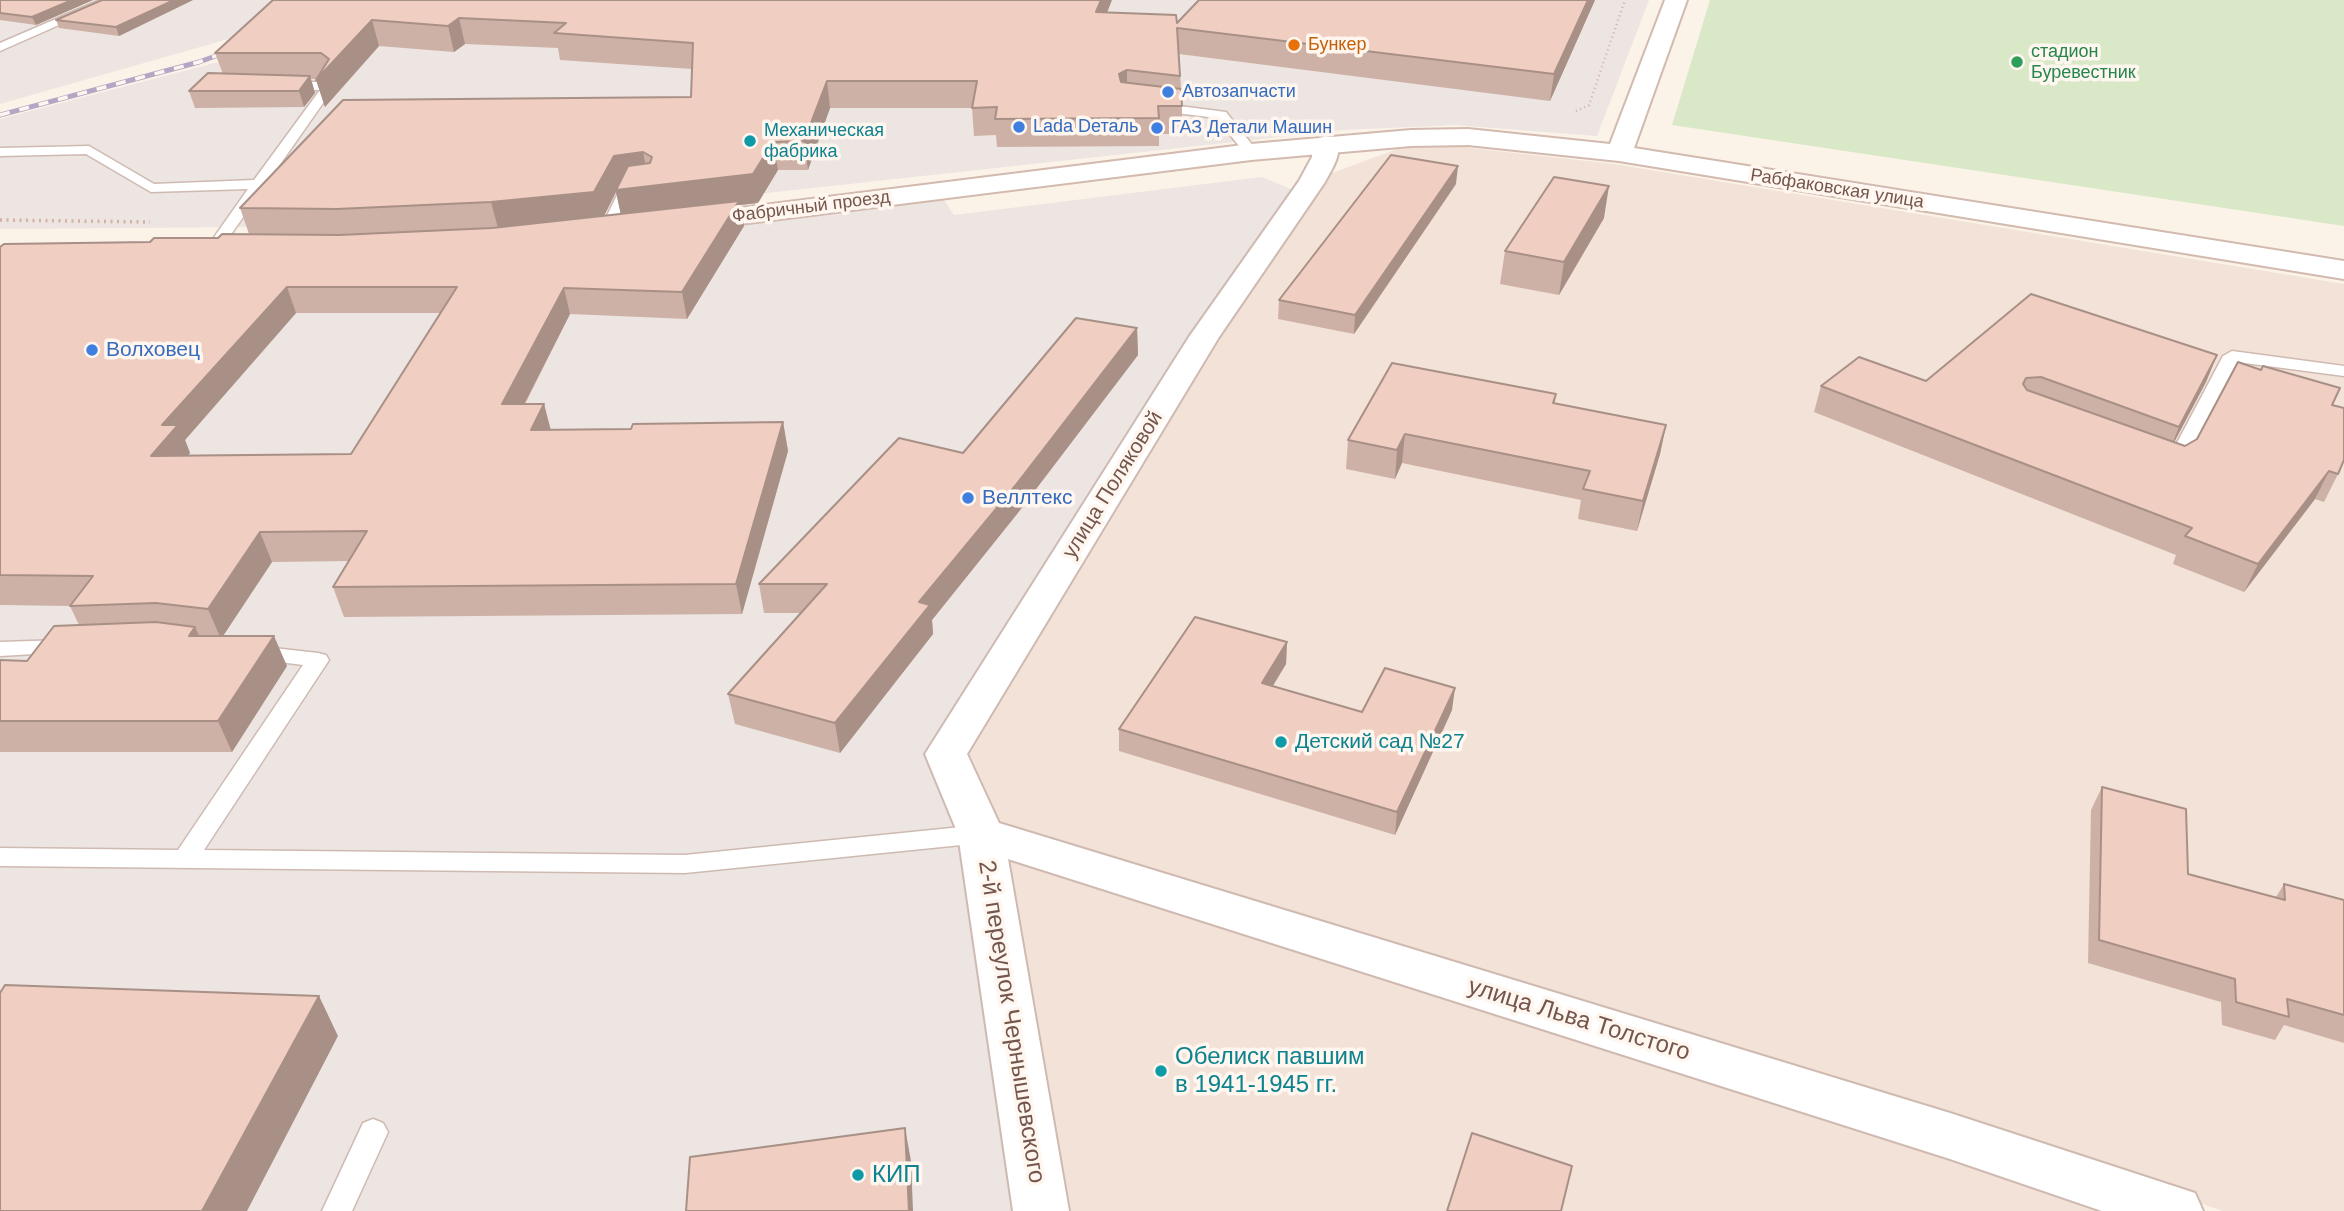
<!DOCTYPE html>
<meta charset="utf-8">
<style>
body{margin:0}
canvas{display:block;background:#fbf2e8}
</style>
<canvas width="2344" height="1211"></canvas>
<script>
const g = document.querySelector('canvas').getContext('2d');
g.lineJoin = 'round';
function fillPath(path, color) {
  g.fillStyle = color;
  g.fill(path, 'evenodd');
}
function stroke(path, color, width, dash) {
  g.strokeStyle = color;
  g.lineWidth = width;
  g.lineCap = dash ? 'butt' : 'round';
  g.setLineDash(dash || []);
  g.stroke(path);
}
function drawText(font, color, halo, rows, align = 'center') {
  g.font = font + ' Helvetica,sans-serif';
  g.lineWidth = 7;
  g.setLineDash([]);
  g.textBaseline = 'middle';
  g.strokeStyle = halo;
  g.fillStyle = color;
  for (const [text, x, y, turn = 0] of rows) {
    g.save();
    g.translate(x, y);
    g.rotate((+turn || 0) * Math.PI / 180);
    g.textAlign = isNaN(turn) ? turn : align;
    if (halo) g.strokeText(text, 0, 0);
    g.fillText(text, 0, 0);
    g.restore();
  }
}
const residential = new Path2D(`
 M1416,142L1614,164L2344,284V1211H2223L1963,1124L997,821L964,752L1211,335L1319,178Z
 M996,851L2120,1211H1055Z`);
const industrial = new Path2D(`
 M0,0H346L323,12L0,104Z
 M368,0H1649L1597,136L1455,125L1343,130L511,221L363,226L0,229V119L226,60Z
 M1262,177L1293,190L936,756L967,836L1024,1211H0V253H169L940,194L954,215Z`);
const green = new Path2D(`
 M1710,0H2344V226L1672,125Z`);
const pathFar1 = new Path2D(`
 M1576,111L1589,105L1625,0`);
const path = new Path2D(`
 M0,220L150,222`);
const service = new Path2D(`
 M100,0H116L0,51V43Z
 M285,82H329L335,86L218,253H208L205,250L248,189L151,192L86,154L0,156V148L89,146L154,184L254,180L320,90L280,89L279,86Z
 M1156,103L1226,112L1258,152L1251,156L1246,155L1217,118L1151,110L1149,107Z
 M637,184L644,188L633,193L615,232L607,237L602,235L599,232L620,189L622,186Z
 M2232,351L2344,366V376L2237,362L2181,469L2174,471L2160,467L2158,463L2160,459L2169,458L2223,356Z
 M63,640L71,642L74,647L71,652L0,656V642Z
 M256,646L318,653L326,655L329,660L204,850L685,855L981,825L990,828L993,834L990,840L981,843L685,873L0,866V848L178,850L303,665L248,658L245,653L248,648Z
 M373,1119L383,1123L388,1132L352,1211H322L363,1123Z`);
const minor = new Path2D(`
 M1326,136L1335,139C1344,152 1332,169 1325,182L1219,337L967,754L999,823L1950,1113L2195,1193L2203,1211H2102L1950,1159L1008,859L1069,1211H1013L958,834L925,754L1189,337L1299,181L1312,157L1313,144L1317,139Z`);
const secondary = new Path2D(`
 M1665,0H1687L1634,148L2344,261V279L1619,161L1468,145L1411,146L1251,160L692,230L682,228L678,222L682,216L692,214L1251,144L1411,130L1468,129L1610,144Z`);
const rail = new Path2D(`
 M0,115L199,62L235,49`);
const wall = new Path2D(`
 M0,0H93L36,25L0,20Z
 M193,0L119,36L59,28L56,20Z
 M273,0L1107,12L1177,23L1595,0L1550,101L1179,54L1182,106V134H1159V146L997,147L996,135L974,136L972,108H830L808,170H778L758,203L740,205L744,226L687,319L570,314L525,404H544L551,430L631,429L783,422L788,451L742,614L344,617L333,587L349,561L272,562L223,636L287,666L232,752H0V660L27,661L79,625L70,606L0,605V247L150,242L218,238L249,234L240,208L691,97L692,69L560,60L558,48L465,44L454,52L379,46L325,107L316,79H311L315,93L304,107L195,108L189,91L223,74L215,53ZM616,192L621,214L604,216ZM296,313H440L351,454L188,455L190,453L185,440Z
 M1456,184L1354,334L1278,319L1279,300Z
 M1604,218L1559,295L1500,284L1505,251Z
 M1137,328L1138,355L1017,514L932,620L933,634L840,753L735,724L728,694L800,613H764L759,584L963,453Z
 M2217,355L2206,382L2174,442L2185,446L2332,405L2338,474L2324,502L2315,499L2244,592L2173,564L2176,555L1814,412L1821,386L1926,381Z
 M1556,394L1555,403L1666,425L1660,454L1637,531L1578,519L1581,500L1402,463L1395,479L1346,469L1348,440Z
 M1287,642L1286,664L1273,686L1362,712L1452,710L1395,835L1119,751V729Z
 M2102,787L2188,874L2276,897L2284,884L2344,900V1043L2284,1025L2275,1040L2222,1025L2221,1002L2088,963L2091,810Z`);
const shadedWall = new Path2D(`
 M72,0H93L36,25L32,17Z
 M174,0H193L119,36L116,27Z
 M1101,0H1112L1097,38L1096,12Z
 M1588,0H1595L1550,101L1554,74Z
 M459,18L465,44L454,52L448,26Z
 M372,20L379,46L325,107L316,80Z
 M1127,70V97L1119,101V74Z
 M310,76L315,93L304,107L299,91Z
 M827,81L830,108L808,170L804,141Z
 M773,142L778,170L758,203L740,205L744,226L687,319L682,292L622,220L616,192L601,222L499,232L491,202L614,156L643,152L649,181Z
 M1458,166L1456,184L1354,334L1355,315Z
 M1609,186L1604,218L1559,295L1564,262Z
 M287,287L296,313L185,440L190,453L163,485L151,456L162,425Z
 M564,288L570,314L510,432L502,404Z
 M1137,328L1138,355L1017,514L932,620L933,634L840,753L835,723L919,602Z
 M2217,355L2206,382L2168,454L2179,427Z
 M544,404L551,432L531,430Z
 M783,422L788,451L742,614L736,584Z
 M1666,425L1660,454L1637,531L1643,501Z
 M1405,434L1402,463L1395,479L1397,450Z
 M2329,471L2315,499L2244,592L2258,564Z
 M260,532L272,562L221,639L208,609Z
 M195,627L209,657L189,636Z
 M274,636L287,666L232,752L218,721Z
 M1287,642L1286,664L1261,705L1262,683Z
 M1455,688L1452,710L1395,835L1397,812Z
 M319,996L338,1036L247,1211H202Z
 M905,1128L911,1161L913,1211H909Z`);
const building = new Path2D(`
 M0,0H72L32,17L0,13Z
 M102,0H174L116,27L56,20Z
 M273,0H1101L1096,12L1176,15L1177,23L1199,0H1588L1554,74L1177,28L1180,76L1127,70L1119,74L1121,82L1181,89L1182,106H1158L1159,118L995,119L997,107L972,108L977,81H827L804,141L773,142L753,174L616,190L628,166L650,163L652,157L643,152L614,156L594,192L491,202L337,209L240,208L343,100L691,97L693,43L554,33L566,23L459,18L448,26L372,20L316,80L329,59L321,53H215Z
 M208,73L310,76L299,91H189Z
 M1391,155L1458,166L1355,315L1279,300Z
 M1554,177L1609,186L1564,262L1505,251Z
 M739,201L682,292L564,288L502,404H544L531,430L631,429L633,424L783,422L736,584L333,587L367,531L260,532L208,609L156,603L70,606L93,576L0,575V247L4,244L150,242L154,238H218L222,234L339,235L492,228ZM287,287H457L351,454L151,456L178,425H162Z
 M2031,294L2217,355L2179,427L2041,377L2026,378L2023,384L2027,390L2185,446L2197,439L2238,362L2261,370L2263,366L2340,388L2332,405L2344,408V460L2338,474L2329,471L2258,564L2185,536L2192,528L1821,386L1859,357L1926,381Z
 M1076,318L1137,328L1015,486L919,602L930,605L835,723L728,694L827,584H759L899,438L963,453Z
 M1392,363L1556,394L1553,403L1666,425L1643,501L1583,489L1590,471L1405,434L1397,450L1348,440Z
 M1195,617L1287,642L1262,683L1362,712L1385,668L1455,688L1397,812L1119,729Z
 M156,622L195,627L189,636H274L218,721H0V660L27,661L54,626Z
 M2102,787L2186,809L2188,874L2285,900L2284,884L2344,900V1015L2287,999L2289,1017L2236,1002L2235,979L2099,940Z
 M5,985L319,996L202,1211H0V993Z
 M905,1128L909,1211H686L690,1157Z
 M1472,1133L1572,1166L1561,1211H1447Z`);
const markers = [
 [1294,45,7,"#e8710a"],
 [2017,62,7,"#2e9e5b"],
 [1168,92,7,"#3f7fe0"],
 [1019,127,7,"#3f7fe0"],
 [1157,128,7,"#3f7fe0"],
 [750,141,7,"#0f9aa8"],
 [92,350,7,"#3f7fe0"],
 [968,498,7,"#3f7fe0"],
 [1281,742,7,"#0f9aa8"],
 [1161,1071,7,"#0f9aa8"],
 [858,1175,7,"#0f9aa8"]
];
const farFoodnames = [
 ["Бункер",1308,45]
];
const farLeisurenames = [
 ["стадион",2031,52],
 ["Буревестник",2031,73]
];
const farShopnames = [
 ["Автозапчасти",1182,92],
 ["Lada Dеталь",1033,127],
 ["ГАЗ Детали Машин",1171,128]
];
const farCulturenames = [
 ["Механическая",764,131],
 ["фабрика",764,152]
];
const farStreetnames = [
 ["Рабфаковская улица",1837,189,9],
 ["Фабричный проезд",811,207,-7]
];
const shopNames = [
 ["Волховец",106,350],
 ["Веллтекс",982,498]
];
const streetNames = [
 ["улица Поляковой",1113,485,-58]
];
const cultureNames = [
 ["Детский сад №27",1295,742]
];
const nearStreetnames = [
 ["улица Льва Толстого",1579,1020,17],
 ["2-й переулок Чернышевского",1011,1022,81]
];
const nearCulturenames = [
 ["Обелиск павшим",1175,1057],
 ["в 1941-1945 гг.",1175,1085],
 ["КИП",872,1175]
];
fillPath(residential, '#f3e2d7');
fillPath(industrial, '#ece5e1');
fillPath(green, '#d9e9c7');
stroke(service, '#cfbab1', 3);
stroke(minor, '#cfbab1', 4);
stroke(secondary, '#d2baaf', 4);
stroke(pathFar1, '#d5b0a4', 2.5, [1, 3.5]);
stroke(path, '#d5b0a4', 3.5, [2, 4.5]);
fillPath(service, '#fff');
fillPath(minor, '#fff');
fillPath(secondary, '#fff');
stroke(rail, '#b3a7c5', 5);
stroke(rail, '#fef6ef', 3.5, [10]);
fillPath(wall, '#ceb1a6');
fillPath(shadedWall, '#a89087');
fillPath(building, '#f0cec1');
stroke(building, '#a89087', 2);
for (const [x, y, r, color] of markers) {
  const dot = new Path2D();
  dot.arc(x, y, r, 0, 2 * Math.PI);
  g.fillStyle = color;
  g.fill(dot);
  stroke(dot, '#fef6ef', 2.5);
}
drawText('18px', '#c56008', '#fef6ef', farFoodnames, 'left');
drawText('18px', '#27864d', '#fef6ef', farLeisurenames, 'left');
drawText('18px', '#366cbe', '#fef6ef', farShopnames, 'left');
drawText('18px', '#0d838f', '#fef6ef', farCulturenames, 'left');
drawText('18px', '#75564d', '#fef6ef', farStreetnames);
drawText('21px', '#366cbe', '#fef6ef', shopNames, 'left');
drawText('21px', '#75564d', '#fef6ef', streetNames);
drawText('21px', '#0d838f', '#fef6ef', cultureNames, 'left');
drawText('24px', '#75564d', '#fef6ef', nearStreetnames);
drawText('24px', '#0d838f', '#fef6ef', nearCulturenames, 'left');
</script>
